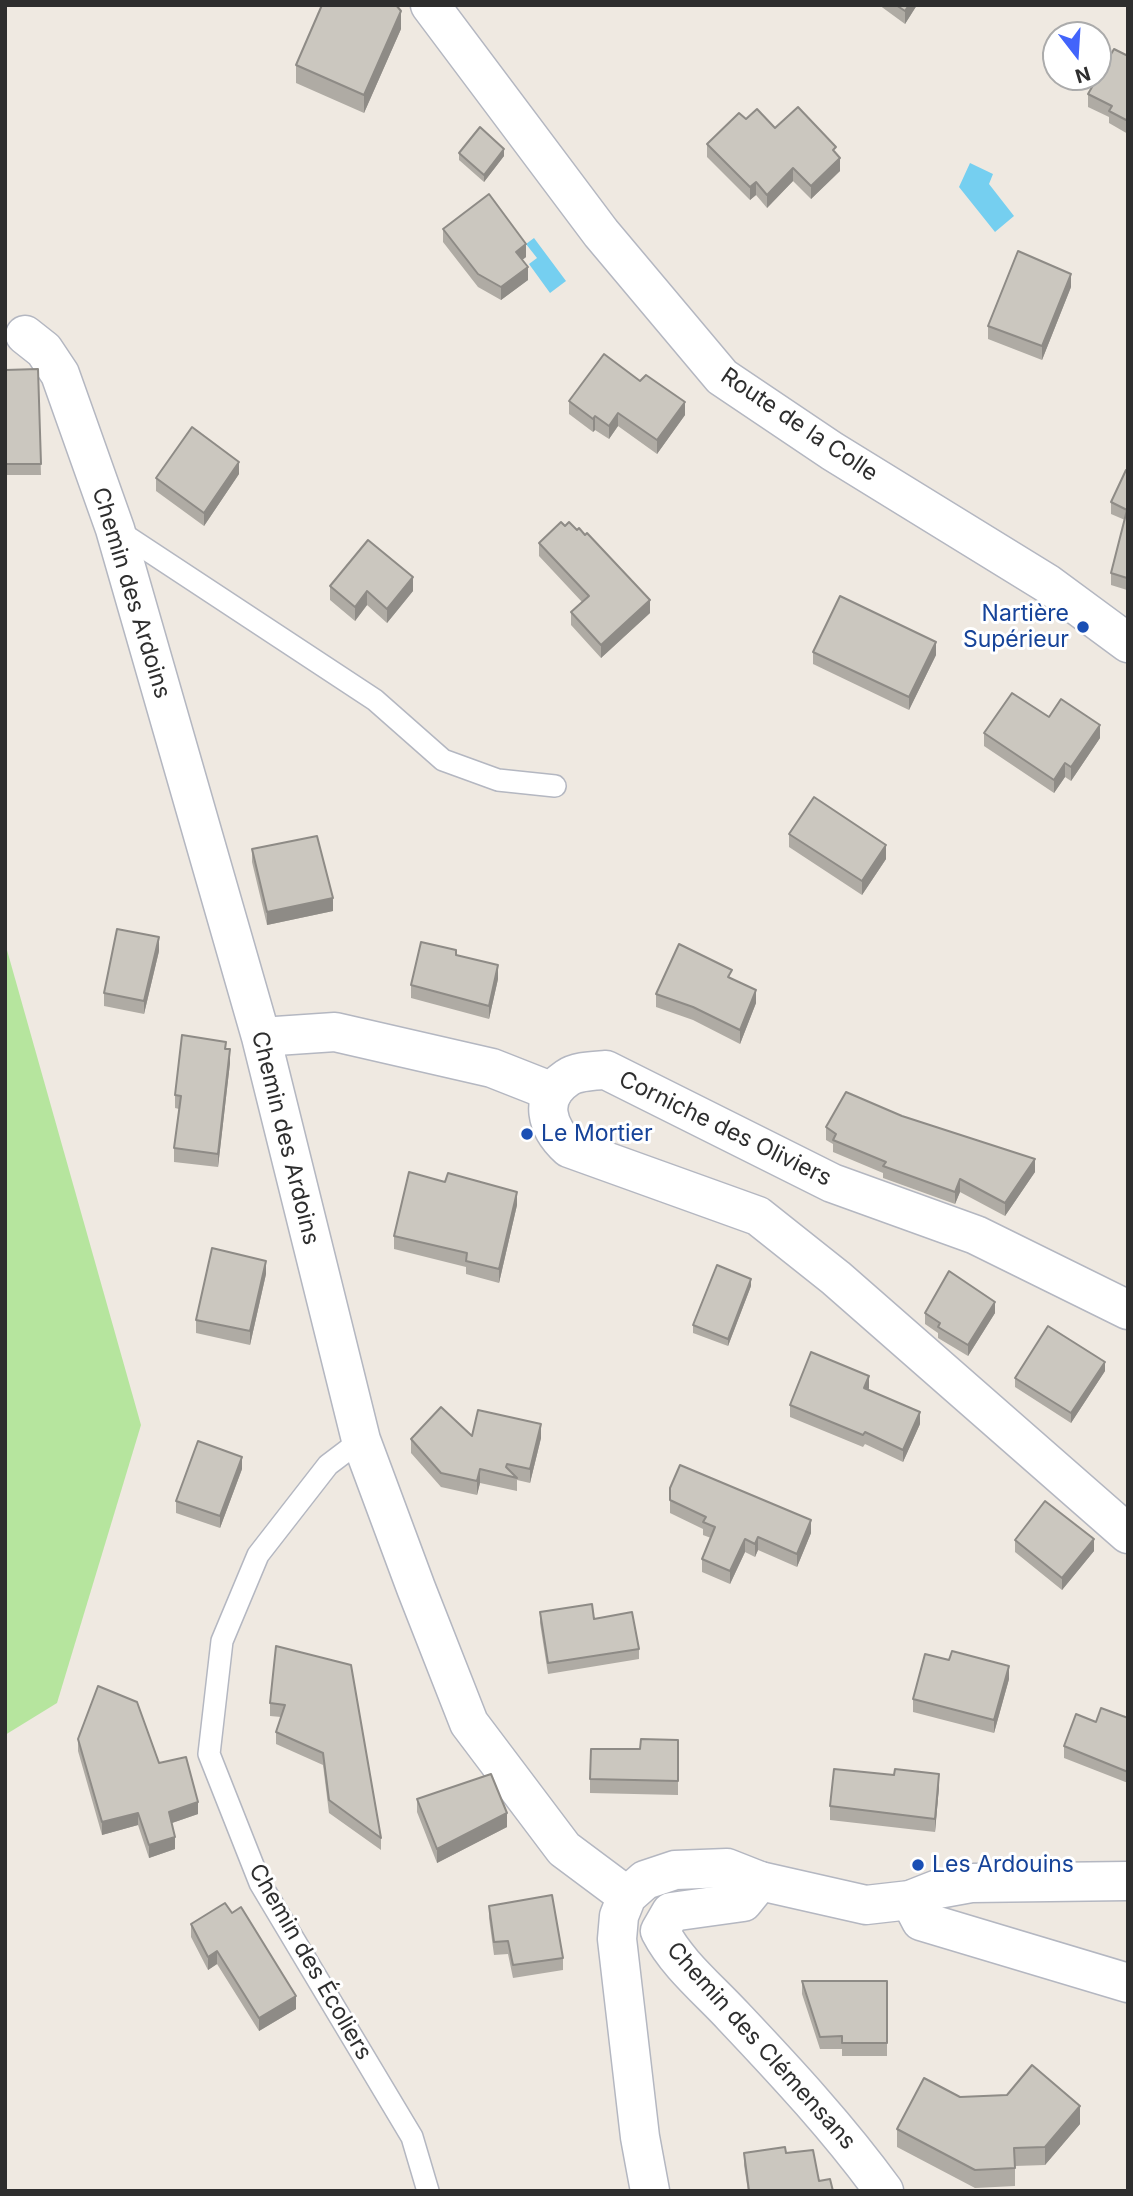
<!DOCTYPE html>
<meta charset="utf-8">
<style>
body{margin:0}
#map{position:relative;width:1133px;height:2196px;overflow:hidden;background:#efe9e1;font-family:Inter,sans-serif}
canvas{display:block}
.frame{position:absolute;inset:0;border:7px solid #2e2e2e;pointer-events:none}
.north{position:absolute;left:1042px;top:21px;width:70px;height:70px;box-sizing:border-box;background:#fff;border:2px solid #ababab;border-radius:50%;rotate:163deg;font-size:19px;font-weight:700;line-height:28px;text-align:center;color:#2e2e2e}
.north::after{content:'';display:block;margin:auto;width:24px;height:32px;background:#4264fb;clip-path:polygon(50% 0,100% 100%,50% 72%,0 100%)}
</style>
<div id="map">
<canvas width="1133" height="2196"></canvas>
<div class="frame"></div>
<div class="north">N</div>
</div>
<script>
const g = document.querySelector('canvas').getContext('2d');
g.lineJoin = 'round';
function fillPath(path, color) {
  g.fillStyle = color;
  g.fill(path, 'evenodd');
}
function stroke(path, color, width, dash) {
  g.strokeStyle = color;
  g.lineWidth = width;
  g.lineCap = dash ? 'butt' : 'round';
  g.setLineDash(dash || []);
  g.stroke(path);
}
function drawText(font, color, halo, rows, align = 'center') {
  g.font = font + ' Inter,sans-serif';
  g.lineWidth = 6;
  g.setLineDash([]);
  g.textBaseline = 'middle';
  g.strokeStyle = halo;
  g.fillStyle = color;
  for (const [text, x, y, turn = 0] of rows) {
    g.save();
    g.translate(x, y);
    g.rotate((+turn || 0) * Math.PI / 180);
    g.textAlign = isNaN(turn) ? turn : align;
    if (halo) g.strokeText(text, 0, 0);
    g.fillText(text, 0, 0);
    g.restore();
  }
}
const green = new Path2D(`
 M5,943L141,1425L57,1703L5,1735Z`);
const water = new Path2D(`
 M970,163L993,174L989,184L1014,216L995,232L959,187Z
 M534,238L566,281L550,293L529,264L537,258L526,244Z`);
const lane = new Path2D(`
 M117,530L375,700L443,760L498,780L555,786
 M361,1440L328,1465L258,1555L222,1641L209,1754L260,1883L412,2137L428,2191`);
const street = new Path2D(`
 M25,335L44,350L60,374L115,529L261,1037L361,1440L416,1588L469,1723L564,1849L627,1896
 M261,1037L335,1032L492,1068L553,1092
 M760,1881L743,1902L671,1912L660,1931C677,1964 708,1989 733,2016C786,2072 839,2129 884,2191
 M910,1900L921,1921L1128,1983`);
const secondary = new Path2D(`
 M430,5L601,233L722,377L832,451L1048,584L1128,643
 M1128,1310L976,1235L832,1183L606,1070C594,1071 577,1071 567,1078C537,1098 547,1128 569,1148L758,1216L836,1278L1128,1534
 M650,2191L640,2137L617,1939L619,1916L627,1896L645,1880L675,1870L727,1868L760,1881L866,1905L910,1900L938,1889L971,1883L1128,1881`);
const wall = new Path2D(`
 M879,5H917L905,24Z
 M401,29L364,113L296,83V65Z
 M1128,56V134L1109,123V117L1088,107V94Z
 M746,119L775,128L836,153L840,171L811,199L793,181L767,208L756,195L750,200L707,157V144Z
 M459,153L504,156L484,182L459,160Z
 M443,229L526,257L522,260L528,280L501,300L478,287L443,242Z
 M1071,287L1042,360L988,339V326Z
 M38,369L41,475H5V370Z
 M569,401L685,415L657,454L618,426L609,439L595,430L593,432L569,414Z
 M1128,472V588L1127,590L1111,585V573L1125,520L1111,514V502Z
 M239,474L204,526L156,491V478Z
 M565,526L577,530L585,535L650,613L601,658L571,625V612L582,602L539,556V543Z
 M330,586L413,591L387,623L367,605L355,621L330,600Z
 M813,652L936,655L909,710L813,664Z
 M1049,717L1100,738L1071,781L1065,777L1054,793L984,746V733Z
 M789,834L886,859L862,895L789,847Z
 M252,849L333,911L267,925L252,862Z
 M159,951L144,1014L104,1006V993Z
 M456,955L498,979L489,1019L411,998V985Z
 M732,978L756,1003L740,1044L693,1020L656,1007V994Z
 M226,1049L230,1063L218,1167L174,1162V1148L179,1109L175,1108V1095Z
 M826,1127L1035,1172L1005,1216L960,1192L955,1204L883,1178V1173L833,1152V1144L826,1140Z
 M517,1205L499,1283L466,1274V1267L394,1249V1236Z
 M266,1274L250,1345L196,1333V1320Z
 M751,1286L728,1346L693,1333V1325Z
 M925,1313H995L968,1356L938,1338V1333L925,1324Z
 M1105,1371L1071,1423L1015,1387V1378Z
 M869,1388V1390L920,1424L903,1462L865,1444L863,1447L790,1417V1405Z
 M472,1436L541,1438L530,1483L517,1480V1491L480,1483L477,1495L441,1487L411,1453V1439Z
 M242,1469L220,1528L176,1513V1501Z
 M670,1488L811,1533L797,1567L758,1550L755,1557L745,1552L730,1584L702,1572V1559L711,1538L703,1535V1529L670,1513Z
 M1015,1540L1094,1551L1062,1590L1015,1552Z
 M540,1612L594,1619L639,1649V1659L548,1674L540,1623Z
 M276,1646L381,1838V1850L329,1813L323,1765L276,1744V1732L281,1717L270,1716V1703Z
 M1009,1679L994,1733L913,1712V1699Z
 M1128,1718V1783L1064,1758V1746L1096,1722Z
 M78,1739L159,1763L198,1814L172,1823L175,1849L149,1858L138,1825L102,1835L78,1751Z
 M678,1740V1795L590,1793V1779L640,1749Z
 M939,1787L935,1832L830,1820V1806Z
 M417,1799L507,1827L437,1863L417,1812Z
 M489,1906L563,1958V1970L513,1978L508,1954L494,1955L489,1918Z
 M191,1924L296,2009L259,2031L217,1964L208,1970L191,1937Z
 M802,1981H887V2056H842V2049H820L802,1994Z
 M960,2097L1080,2124L1045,2165L1015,2166V2186L975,2188L897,2147V2129Z
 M744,2153H786L819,2181L833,2191H748L744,2165Z`);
const shadedWall = new Path2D(`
 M909,5H917L905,24V11Z
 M401,11V29L364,113V95Z
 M504,149V156L484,182V175Z
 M840,158V171L811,199V186Z
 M793,168V181L767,208V195Z
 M756,182V195L750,200V187Z
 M526,244V257L516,265V252Z
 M528,267V280L501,300V287Z
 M1071,274V287L1042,360V346Z
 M685,402V415L657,454V440Z
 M618,413V426L609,439V426Z
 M595,416V430L593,432V419Z
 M239,462V474L204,526V513Z
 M413,577V591L387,623V609Z
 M367,591V605L355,621V607Z
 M650,600V613L601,658V645Z
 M936,642V655L909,710V697Z
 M1100,725V738L1071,781V767Z
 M1065,763V777L1054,793V780Z
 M886,845V859L862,895V881Z
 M333,898V911L267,925V912Z
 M159,937V951L144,1014V1001Z
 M498,965V979L489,1019V1006Z
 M756,990V1003L740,1044V1030Z
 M230,1049V1063L218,1167V1154Z
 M1035,1159V1172L1005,1216V1203Z
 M960,1179V1192L955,1204V1192Z
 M517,1192V1205L499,1283V1269Z
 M266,1261V1274L250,1345V1331Z
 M751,1279V1286L728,1346V1339Z
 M995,1302V1313L968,1356V1345Z
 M1105,1362V1371L1071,1423V1413Z
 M869,1376V1388L864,1400V1388Z
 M920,1412V1424L903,1462V1450Z
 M541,1424V1438L530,1483V1469Z
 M242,1457V1469L220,1528V1516Z
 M480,1469V1483L477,1495V1481Z
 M811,1520V1533L797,1567V1554Z
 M758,1537V1550L755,1557V1544Z
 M745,1539V1552L730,1584V1571Z
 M1094,1539V1551L1062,1590V1578Z
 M1009,1666V1679L994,1733V1720Z
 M939,1774V1787L935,1832V1819Z
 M198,1802V1814L169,1824V1812Z
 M138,1813V1825L102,1835V1822Z
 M507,1813V1827L437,1863V1849Z
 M175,1837V1849L149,1858V1845Z
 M217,1951V1964L208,1970V1957Z
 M296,1996V2009L259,2031V2018Z
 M1080,2106V2124L1045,2165V2147Z`);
const building = new Path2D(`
 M322,5H396L401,11L364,95L296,65Z
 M896,5H909L905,11Z
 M1114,49L1128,56V121L1109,111L1112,106L1088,94Z
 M798,107L836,147L833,150L840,158L811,186L793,168L767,195L756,182L750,187L707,144L739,113L746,119L757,109L775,128Z
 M480,127L504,149L484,175L459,153Z
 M489,194L526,244L516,252L528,267L501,287L478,274L443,229Z
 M1018,251L1071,274L1042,346L988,326Z
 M604,354L640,381L646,375L685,402L657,440L618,413L609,426L595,416L593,419L569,401Z
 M38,369L41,464H5V370Z
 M192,427L239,462L204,513L156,478Z
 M1126,470L1128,472V576L1127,578L1111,573L1127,510L1111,502Z
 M561,522L565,526L569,522L577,530L579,528L585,535L587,533L650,600L601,645L571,612L589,596L539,543Z
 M368,540L413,577L387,609L367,591L355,607L330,586Z
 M840,596L936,642L909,697L813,652Z
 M1012,693L1049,717L1061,699L1100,725L1071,767L1065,763L1054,780L984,733Z
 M814,797L886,845L862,881L789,834Z
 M317,836L333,898L267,912L252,849Z
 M117,929L159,937L144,1001L104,993Z
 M421,942L456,950V955L498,965L489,1006L411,985Z
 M679,944L732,970L728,977L756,990L740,1030L693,1007L656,994Z
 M182,1035L226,1042L225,1049H230L218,1154L174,1148L181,1096L175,1095Z
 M846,1092L902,1116L1035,1159L1005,1203L960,1179L955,1192L883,1166L886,1162L833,1140L836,1134L826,1127Z
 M409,1172L445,1182L448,1173L517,1192L499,1269L466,1261L467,1253L394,1236Z
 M212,1248L266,1261L250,1331L196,1320Z
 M717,1265L751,1279L728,1339L693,1325Z
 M949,1271L995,1302L968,1345L938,1327L940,1323L925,1313Z
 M1048,1326L1105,1362L1071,1413L1015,1378Z
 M811,1352L869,1376L864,1388L920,1412L903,1450L865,1432L863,1435L790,1405Z
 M441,1407L472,1436L478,1410L541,1424L530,1469L507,1464L506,1467L517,1478L480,1469L477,1481L441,1473L411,1439Z
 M198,1441L242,1457L220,1516L176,1501Z
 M680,1465L811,1520L797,1554L758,1537L755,1544L745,1539L730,1571L702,1559L715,1527L703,1522L706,1517L670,1500V1488Z
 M1045,1501L1094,1539L1062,1578L1015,1540Z
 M592,1604L594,1619L632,1612L639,1649L548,1663L540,1612Z
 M276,1646L351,1665L381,1838L329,1800L323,1753L276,1732L285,1705L270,1703Z
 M952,1651L1009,1666L994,1720L913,1699L925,1654L949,1660Z
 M98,1686L137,1702L159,1763L186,1757L198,1802L169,1812L175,1837L149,1845L138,1813L102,1822L78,1739Z
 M1101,1708L1128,1718V1772L1064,1746L1076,1714L1096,1722Z
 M641,1739L678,1740V1781L590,1779L591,1749H640Z
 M834,1769L894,1775L895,1769L939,1774L935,1819L830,1806Z
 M491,1774L507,1813L437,1849L417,1799Z
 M552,1895L563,1958L513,1965L508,1941L494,1942L489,1906Z
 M225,1903L232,1913L241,1907L296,1996L259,2018L217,1951L208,1957L191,1924Z
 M802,1981H887V2043H842V2036L820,2037Z
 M1032,2065L1080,2106L1045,2147L1014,2148L1015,2168L975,2170L897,2129L924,2078L960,2097L1007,2095Z
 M785,2147L786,2153L813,2150L819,2181L830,2179L833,2191H749L744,2153Z`);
const markers = [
 [1083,627,7,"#1a4fb4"],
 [527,1134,7,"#1a4fb4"],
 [918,1865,7,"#1a4fb4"]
];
const streetNames = [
 ["Route de la Colle",799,425,34],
 ["Chemin des Ardoins",131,593,73],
 ["Corniche des Oliviers",725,1129,26],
 ["Chemin des Ardoins",285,1138,76],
 ["Chemin des Écoliers",310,1962,60],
 ["Chemin des Clémensans",761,2046,48]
];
const transitNames = [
 ["Nartière",1069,614,"right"],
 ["Supérieur",1069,640,"right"],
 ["Le Mortier",541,1134],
 ["Les Ardouins",932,1865]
];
fillPath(green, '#b6e59e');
fillPath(water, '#75cff0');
stroke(lane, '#b4b7c1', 24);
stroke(street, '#b4b7c1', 41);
stroke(secondary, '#b4b7c1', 41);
stroke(lane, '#fff', 21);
stroke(street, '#fff', 38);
stroke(secondary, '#fff', 38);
fillPath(wall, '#afaba4');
fillPath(shadedWall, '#8e8b86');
fillPath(building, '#cbc7bf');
stroke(building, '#8e8b86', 2);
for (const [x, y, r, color] of markers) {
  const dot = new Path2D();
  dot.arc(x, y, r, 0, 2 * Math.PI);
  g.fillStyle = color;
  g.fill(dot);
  stroke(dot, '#fff', 2.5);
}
drawText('23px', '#2e2e2e', '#fff', streetNames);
drawText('23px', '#164399', '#fff', transitNames, 'left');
</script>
